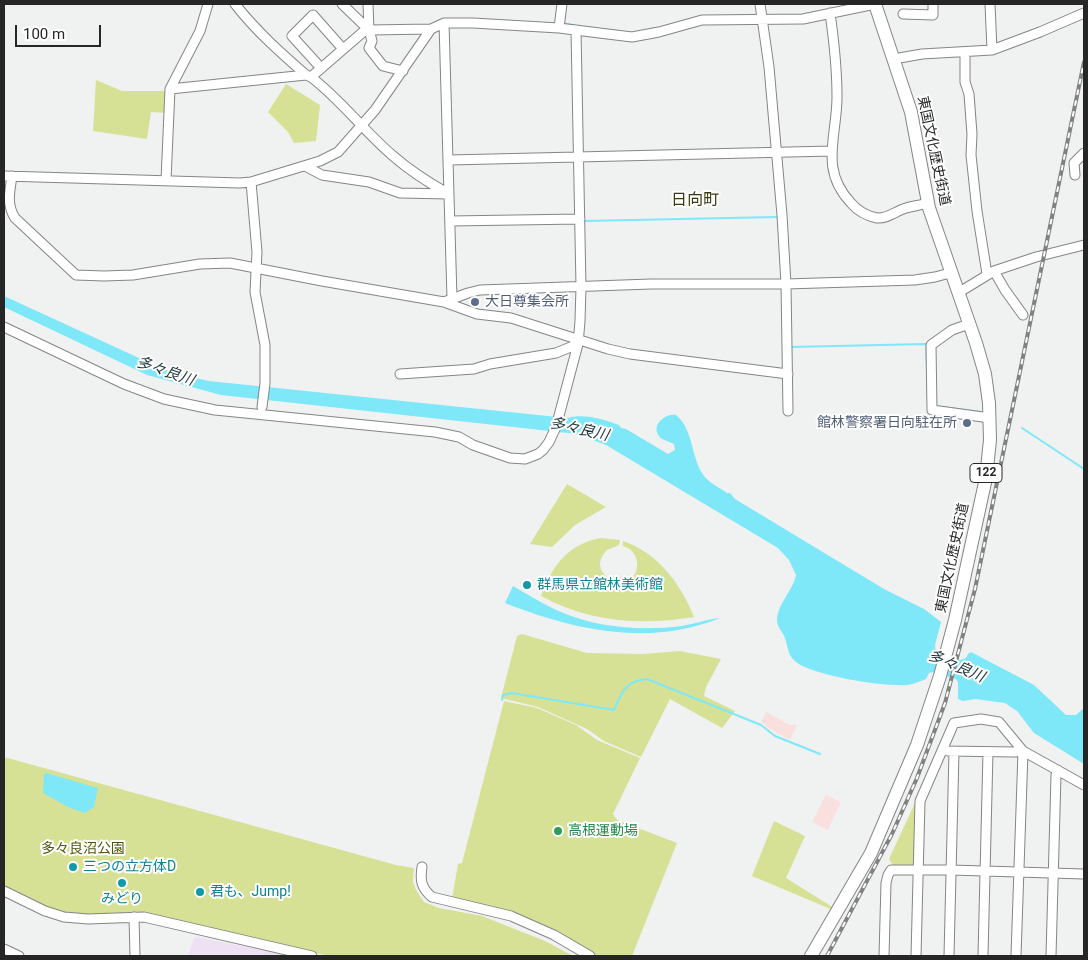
<!DOCTYPE html>
<meta charset="utf-8">
<style>
body{margin:0}
#map{position:relative;width:1088px;height:960px;overflow:hidden;background:#f0f1f1;font-family:Roboto,sans-serif}
canvas{display:block}
.frame{position:absolute;inset:0;border:5px solid #262626;pointer-events:none}
.scale{position:absolute;left:15px;top:25px;width:86px;height:22px;box-sizing:border-box;border:2px solid #262626;border-top:0;padding-left:6px;font-size:15px;line-height:18px;white-space:nowrap;color:#262626;-webkit-text-stroke:4px #fff;paint-order:stroke}
</style>
<div id="map">
<canvas width="1088" height="960"></canvas>
<div class="frame"></div>
<div class="scale">100 m</div>
</div>
<script>
const g = document.querySelector('canvas').getContext('2d');
g.lineJoin = 'round';
function fillPath(path, color) {
  g.fillStyle = color;
  g.fill(path, 'evenodd');
}
function stroke(path, color, width, dash) {
  g.strokeStyle = color;
  g.lineWidth = width;
  g.lineCap = dash ? 'butt' : 'round';
  g.setLineDash(dash || []);
  g.stroke(path);
}
function drawText(font, color, halo, rows, align = 'center') {
  g.font = font + ' Roboto,"Noto Sans JP",sans-serif';
  g.lineWidth = 4;
  g.setLineDash([]);
  g.textBaseline = 'middle';
  g.strokeStyle = halo;
  g.fillStyle = color;
  for (const [text, x, y, turn = 0] of rows) {
    g.save();
    g.translate(x, y);
    g.rotate((+turn || 0) * Math.PI / 180);
    g.textAlign = isNaN(turn) ? turn : align;
    if (halo) g.strokeText(text, 0, 0);
    g.fillText(text, 0, 0);
    g.restore();
  }
}
const industrial = new Path2D(`
 M766,712L790,725H797L790,740L770,729L761,722Z
 M826,795L841,802L828,830L812,822Z`);
const education = new Path2D(`
 M197,937L281,954L288,956H188L194,938Z`);
const green = new Path2D(`
 M96,80L122,91H166L165,113L151,112L147,139L93,131Z
 M286,84L320,105L316,141L294,143L288,132L268,112Z
 M567,484L606,507L575,525L552,547L530,544Z
 M600,538L620,540L619,545L607,550C580,578 640,597 637,562C636,553 630,548 623,546V541C658,553 681,584 694,617C641,626 589,622 541,596C552,566 567,545 600,538Z
 M522,634L587,653L643,654L680,651L721,659L706,687L704,696L735,711L722,728L670,699L641,757L604,741L587,729L538,707L501,698L517,636Z
 M504,701L537,708L576,725L597,740L640,758L613,814L617,820L677,843L632,956H598L549,929L452,899L458,864L462,863Z
 M4,757L396,865L414,868L413,882L416,890L424,902L439,908L482,916L545,941L573,956H329L155,915L135,912L83,916L68,914L46,906L4,886Z
 M916,801V864L913,867H894L889,859Z
 M774,821L805,836L786,878L834,908L833,910L752,876Z`);
const water = new Path2D(`
 M4,296L152,364L173,373L209,381L567,418C584,413 603,419 619,425L621,428L626,429L668,454L675,450L674,444C670,442 666,441 662,439C648,428 664,413 676,415C693,429 691,455 702,473C707,482 719,487 727,493H730L735,499L884,589L924,609L941,622L935,645L936,652L960,660L966,658L968,654L971,652L1034,685L1066,715H1076L1084,708V764L1034,733L1017,711L1005,703L975,699L963,701L958,699V682L956,679L933,672L929,673L926,679C920,681 914,684 908,685C885,687 814,676 796,662C788,656 788,647 785,638C783,632 778,629 777,621C777,604 793,591 796,575L789,560L778,548L606,445L577,434L221,395L147,375L4,307Z
 M513,586C529,595 544,605 561,612C598,628 642,631 682,626C695,624 707,619 720,618C649,647 573,630 505,603Z
 M46,773L98,788L94,807L85,813L70,808L43,793L44,774Z`);
const stream = new Path2D(`
 M562,23L579,26
 M584,221L777,217
 M790,347L926,344L927,371
 M935,406L981,412
 M1022,428L1084,469
 M502,700L503,695L512,693L614,710C622,692 625,681 647,679L761,725L775,736L820,754`);
const minor = new Path2D(`
 M235,4C256,31 281,53 306,75L311,77L363,32L369,30L431,29
 M342,4L369,30
 M368,4L369,30L372,41L369,48L383,66L403,71
 M760,4L769,67L782,215L786,284L788,411
 M990,4L992,50
 M830,13C834,41 837,69 837,97C837,137 819,169 851,203C857,210 867,216 877,218C887,219 896,211 906,208C913,206 921,205 928,203
 M903,14L933,15V4
 M444,23L452,298
 M559,28L562,4
 M965,52V82L969,94L972,134L971,155L977,211L987,274
 M894,59L922,54L992,50L1040,32L1084,13
 M321,68L292,36L313,15L343,49
 M311,77C341,100 363,130 392,155C409,170 429,183 449,194
 M170,89L306,75
 M449,160L832,151
 M305,166L322,175L369,182L400,193L449,194
 M1075,175L1074,163L1084,153
 M4,176L240,183L251,182L320,161L338,152L375,110L431,29L444,23H473L559,28L632,37L659,32L702,20L803,19L875,4
 M12,176C10,191 6,204 15,218L76,275L104,276L133,275L200,264L230,263L322,281L444,302L468,293L480,290L651,284H786L915,280L935,277L950,273
 M166,180L170,89L200,31L208,4
 M251,182L257,252L255,292L265,345V383L262,407
 M450,221L580,219
 M994,271L1005,290L1023,315
 M958,293L994,271L1036,257L1084,245
 M444,302L477,314L511,318L608,349L630,354L788,374
 M969,324L952,330L931,345L932,410L990,418
 M4,327L124,384L164,399L215,410L435,432L459,437L473,445L510,458L525,459L538,454L543,450L549,442L556,427L578,344L580,321L581,287L576,30
 M400,374L474,369L490,364L556,353L578,344
 M943,749L948,751L1015,752L1023,751L1016,956
 M422,867C420,880 421,888 432,897L511,916L554,935L590,956
 M4,891L45,911L64,917L88,919L144,917L312,956
 M134,917L135,956
 M4,949L19,956
 M884,956L886,883L888,875L891,870H951L1084,874
 M916,956L920,801L954,723L981,719L999,722L1023,751L1084,785
 M949,956L954,751
 M983,956L988,752
 M1051,956L1056,775L1058,770`);
const highway = new Path2D(`
 M811,956L871,853L917,745L940,676L955,620L986,478L990,440L989,403L985,374L976,343L929,208L911,112L875,4`);
const rail = new Path2D(`
 M827,956L892,834L917,778L945,703L975,589L1084,62`);
const markers = [
 [475,302,5,"#5c6f8a"],
 [967,423,5,"#5c6f8a"],
 [527,585,5,"#0f9aa8"],
 [558,831,5,"#2e9e5b"],
 [73,867,5,"#0f9aa8"],
 [122,883,5,"#0f9aa8"],
 [200,892,5,"#0f9aa8"]
];
const shields = [
 [986,473,32]
];
const shieldNames = [
 ["122",986,473]
];
const streetNames = [
 ["東国文化歴史街道",933,151,78],
 ["東国文化歴史街道",953,558,-78]
];
const serviceNames = [
 ["大日尊集会所",485,302],
 ["館林警察署日向駐在所",957,423,"right"]
];
const cultureNames = [
 ["群馬県立館林美術館",537,585],
 ["三つの立方体D",83,867],
 ["君も、Jump!",210,892],
 ["みどり",122,899,"center"]
];
const leisureNames = [
 ["高根運動場",568,831]
];
const parkNames = [
 ["多々良沼公園",83,849]
];
const waterNames = [
 ["多々良川",165,372,19],
 ["多々良川",579,430,13],
 ["多々良川",956,667,23]
];
const quarterNames = [
 ["日向町",695,201]
];
fillPath(industrial, '#fadfdf');
fillPath(education, '#efe1f4');
fillPath(green, '#d6e195');
fillPath(water, '#7ee8f8');
stroke(stream, '#7ee8f8', 2);
stroke(minor, '#848586', 11);
stroke(highway, '#848586', 14);
stroke(minor, '#fff', 9);
stroke(highway, '#fff', 12);
stroke(rail, '#808181', 4);
stroke(rail, '#fff', 2, [5.5]);
for (const [x, y, r, color] of markers) {
  const dot = new Path2D();
  dot.arc(x, y, r, 0, 2 * Math.PI);
  g.fillStyle = color;
  g.fill(dot);
  stroke(dot, '#fff', 2);
}
for (const [x, y, w] of shields) {
  const box = new Path2D();
  box.roundRect(x - w / 2, y - 9.5, w, 19, 4);
  g.fillStyle = '#fff';
  g.fill(box);
  stroke(box, '#262626', 1);
}
drawText('bold 12px', '#262626', null, shieldNames);
drawText('14px', '#262626', '#fff', streetNames);
drawText('14px', '#4e5e75', '#fff', serviceNames, 'left');
drawText('14px', '#0d838f', '#fff', cultureNames, 'left');
drawText('14px', '#27864d', '#fff', leisureNames, 'left');
drawText('14px', '#4f560b', '#fff', parkNames);
drawText('italic 15px', '#1c3438', '#fff', waterNames);
drawText('16px', '#3a3b12', '#fff', quarterNames);
</script>
